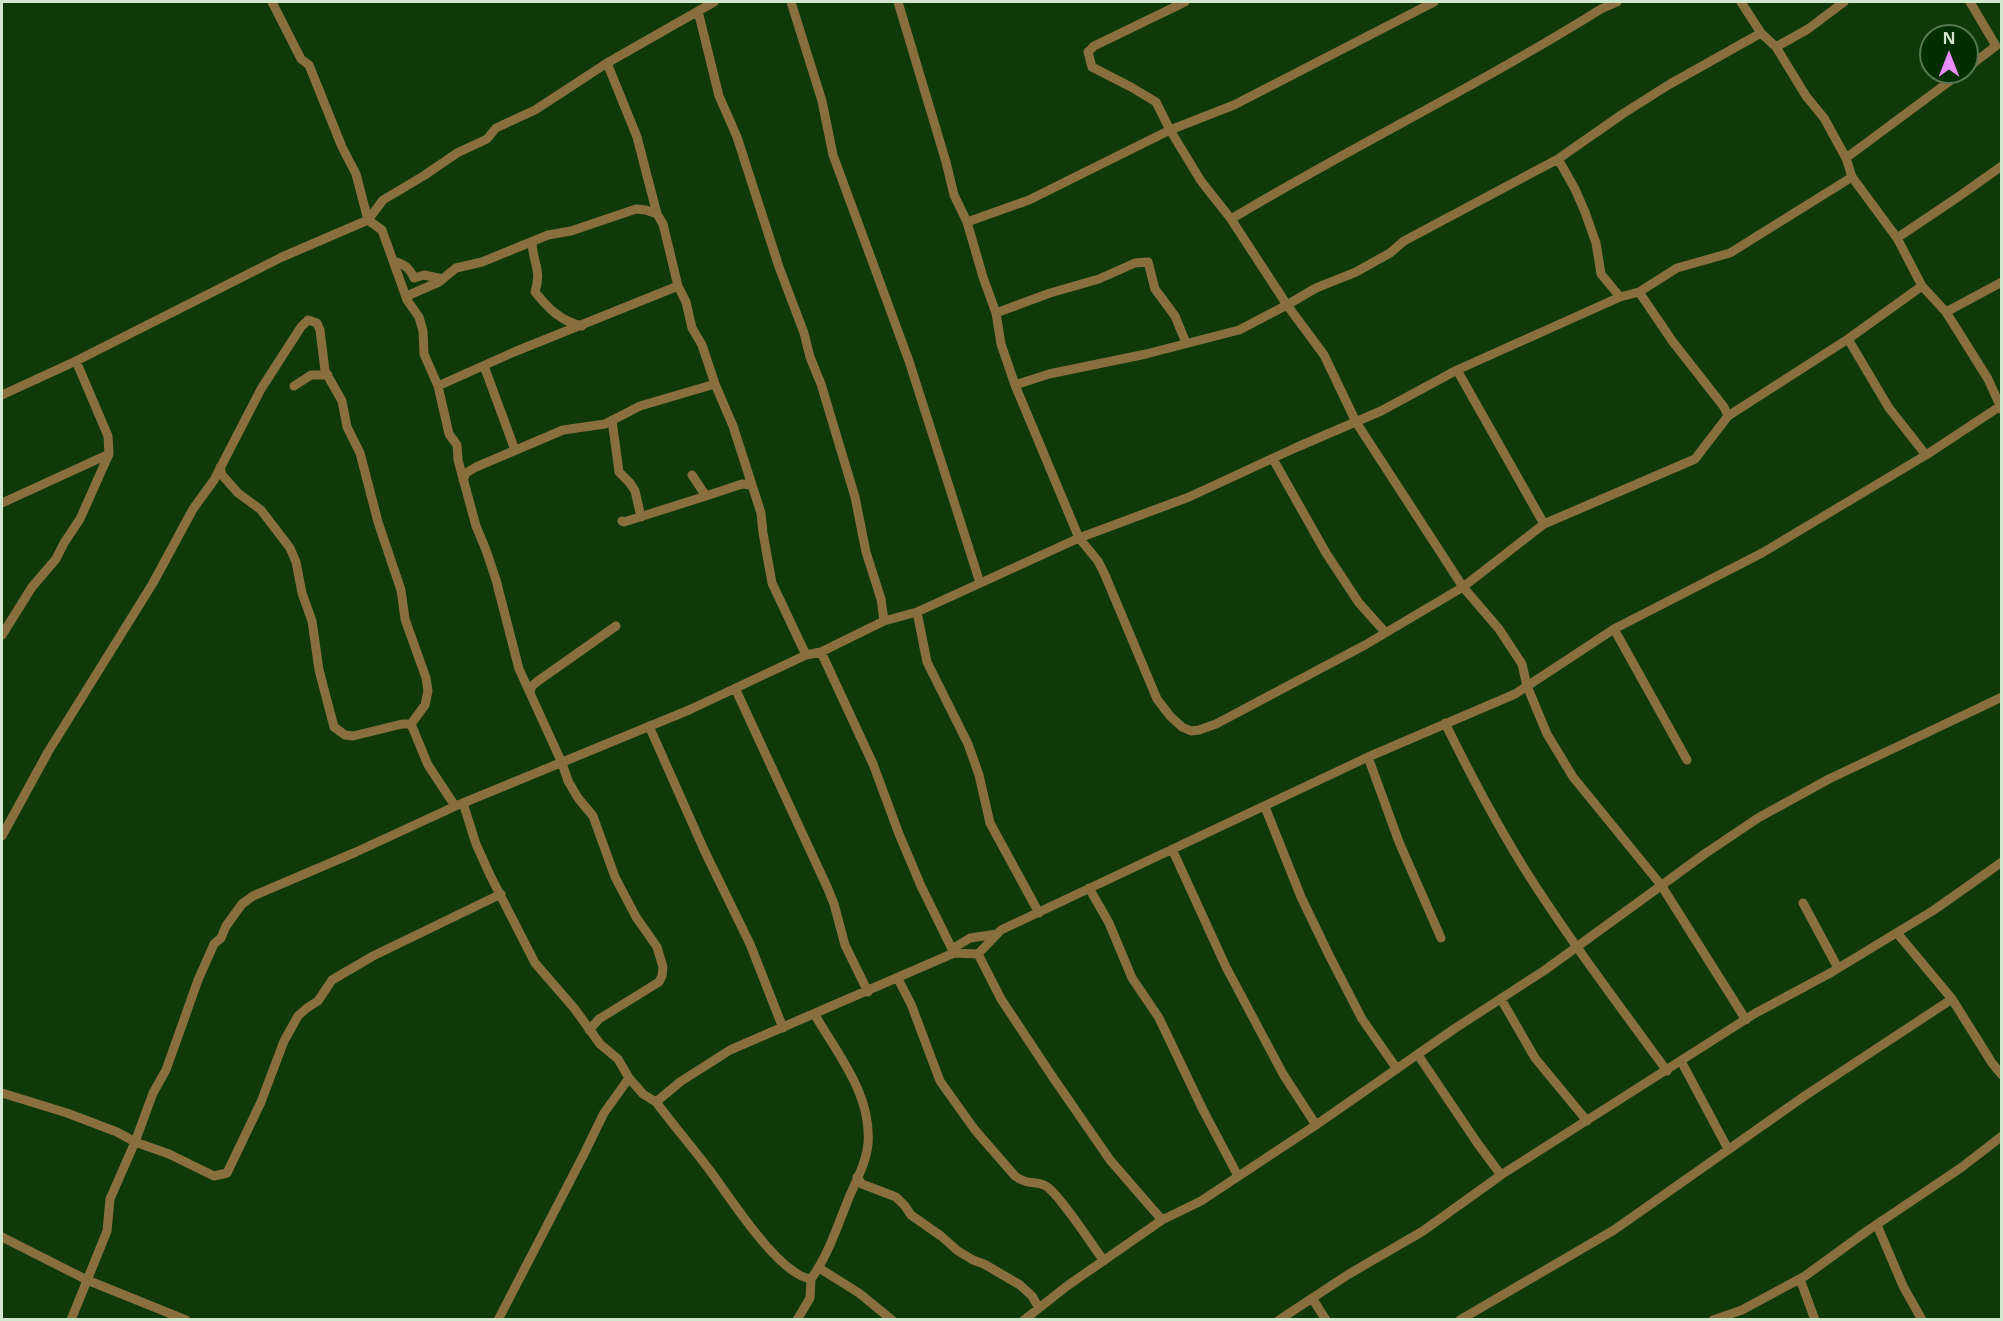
<!DOCTYPE html>
<style>
body{margin:0}
#map{position:relative;width:2003px;height:1321px;overflow:hidden;background:#0f3909;font-family:"Open Sans",sans-serif}
canvas{display:block}
.frame{position:absolute;inset:0;border:3px solid #d0e7cd;pointer-events:none}
.north{position:absolute;left:1919px;top:24px;width:60px;height:60px;box-sizing:border-box;background:#032e00;border:2px solid #557852;border-radius:50%;rotate:0deg;font-size:16px;font-weight:700;line-height:24px;text-align:center;color:#d0e7cd}
.north::after{content:'';display:block;margin:auto;width:21px;height:27px;background:#eb8dfc;clip-path:polygon(50% 0,100% 100%,50% 72%,0 100%)}
</style>
<div id="map">
<canvas width="2003" height="1321"></canvas>
<div class="frame"></div>
<div class="north">N</div>
</div>
<script>
const g = document.querySelector('canvas').getContext('2d');
g.lineJoin = 'round';
function stroke(path, color, width, dash) {
  g.strokeStyle = color;
  g.lineWidth = width;
  g.lineCap = dash ? 'butt' : 'round';
  g.setLineDash(dash || []);
  g.stroke(path);
}
const street = new Path2D(`
 M272,2L301,59L309,65L342,147L356,174L368,220L382,230L407,300L419,317L423,331L424,354L438,386L449,434L457,445L458,460L476,526L486,550L496,580L519,669L562,763L568,781L578,798L593,816L615,877L636,917L657,947L663,967L662,976L659,982L599,1019L589,1030
 M791,2L822,101L833,155L909,361L980,583
 M898,2L946,162L954,195L967,222L983,277L996,313L1001,344L1015,385L1079,538L1098,561L1105,575L1157,699L1170,716L1182,727L1191,731L1199,730L1216,724L1365,645L1463,587L1544,524L1695,459L1728,416L1848,339L1922,286
 M1185,2L1094,46L1088,52L1092,67L1131,87L1156,102L1170,130L1201,181L1231,219L1287,305L1324,355L1356,422L1463,587L1499,629L1522,664L1527,686L1547,734L1573,777L1661,885L1746,1020
 M1741,2L1761,33L1776,47L1806,96L1824,118L1846,158L1852,177L1897,238L1922,286L1946,312L1988,379L2002,410
 M698,11L719,96L737,137L779,267L804,333L810,357L821,384L855,497L866,552L881,599L884,621
 M1776,47L1808,29L1844,2
 M607,63L637,137L657,214L663,224L678,286L686,302L692,328L702,345L715,384L733,426L761,513L763,533L772,583L806,655
 M1967,68L1996,46L1970,2
 M1846,158L1962,72
 M1558,159L1575,189L1585,212L1596,243L1601,274L1620,297
 M1231,219C1353,146 1481,84 1601,9L1617,2
 M967,222L1029,200L1170,130L1234,105L1434,2
 M1897,238L1958,197L2002,166
 M532,243C533,263 542,270 535,292C548,308 560,321 582,326
 M393,261C404,264 409,267 414,278L424,275L443,279
 M1639,292L1673,342L1724,407L1728,416
 M407,300L409,295L439,282L456,268L482,262L548,235L571,231L636,209L646,210L657,214
 M1946,312L2002,282
 M996,313L1050,293L1099,279L1135,263L1148,262L1155,289L1175,316L1186,343
 M1848,339L1889,408L1926,455
 M484,366L515,450
 M1457,370L1544,524
 M1015,385L1049,374L1146,354L1239,330L1287,305L1316,288L1356,272L1390,253L1404,241L1558,159L1624,113L1670,84L1761,33
 M294,386L311,375H328
 M438,386L514,352L678,286
 M2,395L76,361L282,257L368,220L383,200L425,175L457,153L487,139L496,128L535,110L607,63L714,2
 M612,420L619,472L630,483L635,491L641,517
 M1273,459L1326,553L1359,603L1385,632
 M220,467L222,475L238,493L261,510L290,548L296,562L302,593L312,621L319,670L334,727L345,735L353,736L402,724H411
 M692,475L706,496L742,484L752,485
 M463,480L466,473L476,467L563,430L605,424L640,406L715,384
 M2,503L109,454L108,436L76,361
 M622,521L624,522L706,496
 M917,612L927,662L968,744L979,775L990,823L1039,913
 M1614,629L1687,760
 M2,635L32,587L56,559L64,543L80,519L109,454
 M821,652L873,764L899,834L921,886L954,953
 M735,688L828,889L834,904L845,945L868,992
 M530,692L532,686L538,681L616,626
 M1445,723C1469,772 1495,821 1524,868C1568,938 1618,1004 1667,1071
 M649,726L705,852L750,944L783,1028
 M1368,757L1399,842L1441,938
 M1265,807L1301,897L1329,955L1362,1019L1397,1069
 M2,836L48,752L153,583L193,509L214,480L261,389L301,327L308,320L317,323L320,330L325,371L342,401L347,427L360,453L378,522L401,590L405,619L426,678L428,691L425,705L411,724L428,765L455,806
 M1172,849L1226,967L1283,1074L1316,1125
 M1089,888L1109,923L1132,978L1159,1018L1203,1110L1238,1176
 M1803,903L1838,968
 M1897,933L1952,999L1992,1063L2002,1075
 M952,949L970,938L997,934
 M978,954L1001,999L1052,1076L1110,1160L1162,1220
 M898,979L911,1004L940,1081L975,1130L1015,1176C1028,1186 1036,1180 1046,1186C1060,1195 1092,1245 1104,1261
 M1501,999L1535,1058L1587,1121
 M1418,1055L1478,1144L1501,1175
 M1681,1061L1728,1149
 M2,1093L67,1113L117,1132L135,1142L169,1154L214,1176L227,1173L261,1102L284,1041L298,1016L307,1008L318,1001L332,980L373,956L501,894
 M656,1102L680,1082L730,1050L954,953L978,954L1001,930L1368,757L1515,694L1614,629L1762,553L1926,455L2002,405
 M857,1177L862,1184L896,1197L905,1206L911,1215L941,1236L958,1251L973,1260L984,1264L1020,1285L1032,1296L1039,1308
 M1877,1225L1903,1286L1922,1320
 M2,1237L87,1280L186,1320
 M819,1268L859,1293L892,1320
 M811,1279C827,1257 836,1230 846,1205C853,1186 866,1165 868,1144C872,1095 838,1055 815,1015
 M1800,1279L1815,1320
 M1312,1298L1326,1320
 M71,1320L107,1231L110,1199L135,1142L153,1093L166,1070L198,980L214,944L221,938L226,926L242,904L253,896L356,852L460,804
 M498,1320L583,1156L604,1113L629,1078
 M797,1320L810,1298L811,1279C779,1275 731,1199 711,1172C693,1148 674,1126 656,1102L643,1094L629,1078L618,1059L600,1044L574,1008L535,963L490,875L476,844L463,803L689,710L806,655L821,652L884,621L917,612L1079,538L1189,497L1295,448L1381,411L1457,370L1620,297L1639,292L1677,268L1730,253L1852,177
 M1024,1320L1067,1286L1162,1220L1201,1201L1316,1125L1454,1029L1545,970L1706,853L1758,818L1829,779L2002,697
 M1279,1320L1349,1274L1423,1231L1501,1175L1754,1014L1832,972L1934,910L2002,862
 M1460,1320L1614,1230L1806,1095L1952,999
 M1713,1320L1742,1310L1805,1276L1867,1231L1962,1167L2002,1136`);
stroke(street, '#896e3e', 9);
</script>
